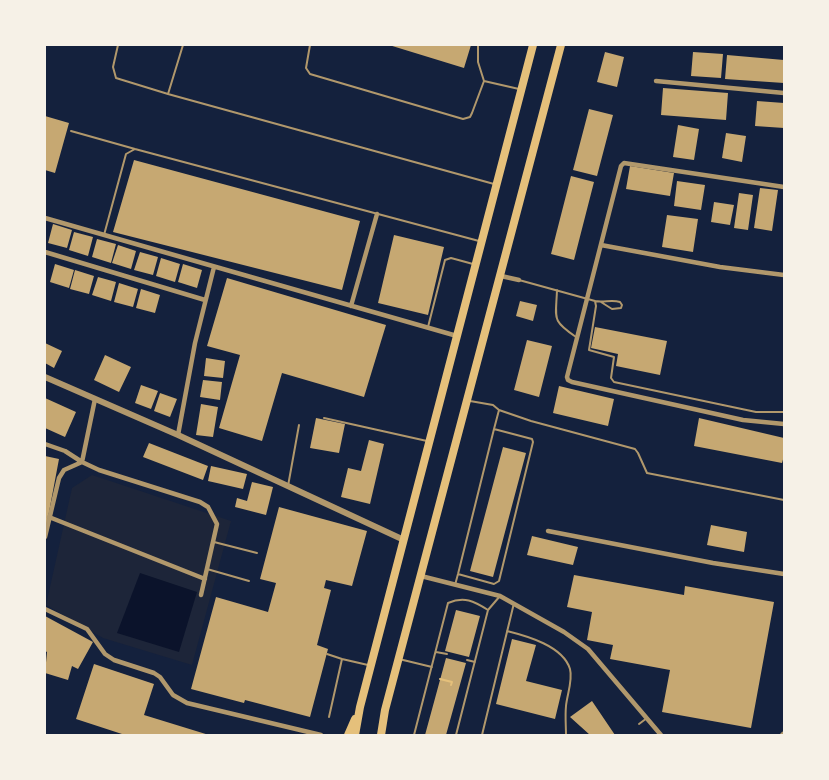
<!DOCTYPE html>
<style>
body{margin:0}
#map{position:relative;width:829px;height:780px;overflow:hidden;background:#14213d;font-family:Rubik,sans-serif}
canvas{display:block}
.frame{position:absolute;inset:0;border:46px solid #f6f1e7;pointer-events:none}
</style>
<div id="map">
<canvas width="829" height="780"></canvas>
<div class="frame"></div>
</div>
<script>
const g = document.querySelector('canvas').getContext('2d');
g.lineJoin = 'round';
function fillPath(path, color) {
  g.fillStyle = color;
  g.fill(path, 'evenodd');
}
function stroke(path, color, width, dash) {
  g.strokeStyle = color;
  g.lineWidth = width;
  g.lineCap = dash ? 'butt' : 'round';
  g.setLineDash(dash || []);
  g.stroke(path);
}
const green = new Path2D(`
 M92,475L231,521L192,665L103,638L46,605L72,488Z`);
const water = new Path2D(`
 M140,573L197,592L179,652L117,633Z`);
const building = new Path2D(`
 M389,45H471L464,68Z
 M605,52L624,57L617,87L597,82Z
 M693,52L723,54L721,78L691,76Z
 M727,55L784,60V83L725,79Z
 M663,88L728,93L726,120L661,115Z
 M757,101L784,103V128L755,126Z
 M589,109L613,115L597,176L573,170Z
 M45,116L69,123L55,173L45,170Z
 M678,125L699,129L694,160L673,157Z
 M726,133L746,136L742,162L722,158Z
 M134,160L360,221L342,290L113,232Z
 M630,166L674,173L670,196L626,189Z
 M571,176L594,182L574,260L551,254Z
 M677,181L705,185L701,210L674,206Z
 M760,188L778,190L772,231L754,228Z
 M739,193L753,195L748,230L734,228Z
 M714,202L734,205L730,225L711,222Z
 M667,215L698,219L693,252L662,247Z
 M53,224L72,230L67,248L48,243Z
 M74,232L93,237L88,256L69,250Z
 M394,235L444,247L428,315L378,303Z
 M97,239L116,244L111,263L92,257Z
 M118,245L136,251L131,269L112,263Z
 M140,252L158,257L153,275L134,270Z
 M161,258L180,264L175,282L156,276Z
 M55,264L74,270L69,288L50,282Z
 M183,264L202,270L197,288L178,282Z
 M75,270L94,276L89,294L70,289Z
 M98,277L116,282L111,301L92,295Z
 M227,278L386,325L364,397L282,373L262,441L219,428L240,355L207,346Z
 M119,283L138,289L133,307L114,302Z
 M141,289L160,295L155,313L136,308Z
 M520,301L537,305L533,321L516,316Z
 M595,327L667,341L660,375L616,366L618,354L591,348Z
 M527,340L552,346L539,397L514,390Z
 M45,343L62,351L54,368L45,363Z
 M105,355L131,367L119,392L94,380Z
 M206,358L225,361L223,378L204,376Z
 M203,380L222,382L220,400L200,397Z
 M141,385L158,391L151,409L135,403Z
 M559,386L614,399L608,426L553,413Z
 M160,393L177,399L170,417L154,411Z
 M45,398L76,412L65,437L45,428Z
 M201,404L218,407L213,437L196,435Z
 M316,418L345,424L339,453L310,448Z
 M699,418L784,438V456L782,463L694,446Z
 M369,440L384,444L370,504L341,497L348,468L361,471Z
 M149,443L208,466L203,480L143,457Z
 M503,447L526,453L493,577L470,571Z
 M45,456L59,459L46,528H45Z
 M211,466L247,474L243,489L208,481Z
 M252,482L273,487L266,515L235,507L237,498L247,501Z
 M279,507L367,531L352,586L326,580L324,588L331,590L317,645L328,649L310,717L245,700L244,703L191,689L216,597L268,612L276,583L260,579Z
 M711,525L747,532L744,552L707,545Z
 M532,536L578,547L573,565L527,555Z
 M574,575L684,595L685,586L774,602L751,728L662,712L670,670L610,659L613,645L587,640L592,612L567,607Z
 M456,610L480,616L469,657L445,651Z
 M45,616L93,642L78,669L72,666L68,680L45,673L47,652L45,651Z
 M512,639L536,645L526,681L562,690L555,719L496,704Z
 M446,658L466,663L446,735H425Z
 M94,664L154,684L144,715L209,735H125L76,719Z
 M592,701L615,735H590L570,717Z`);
const path = new Path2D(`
 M440,679L452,682L451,685`);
const service = new Path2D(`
 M118,45L113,67L116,78L168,94
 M183,45L168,94L494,184
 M310,45L306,68L310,74L463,119L470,117L472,113L484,81L478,62V45
 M484,81L519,89
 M71,131L135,149
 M104,235L126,154L135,149L479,241
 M519,280L595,301L596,306L589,350L614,357L611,378L614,382L737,408L756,412H784
 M557,290C556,319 551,320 576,337
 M595,301C604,303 611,299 620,302L622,305L621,308L612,309L601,302
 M428,327L445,260L451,258L473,264
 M470,401L493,405L499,410L494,429
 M499,410L531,421L635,449L638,453L647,473L784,500
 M324,418L427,441
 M288,486L299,425
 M214,542L257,553
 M207,569L249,581
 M455,585L458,574L494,429L532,439L533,442L499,581L494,584L458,574
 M507,631C527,636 563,646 570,669C573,680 567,695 566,706C565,716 566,726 566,735
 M436,652L447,654
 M327,654L342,659
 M399,659L432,667
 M467,660L475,662
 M329,717L342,659L368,665
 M639,724L647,718
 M414,735L448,603C464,596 474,601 488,610
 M456,735L488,610L500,596
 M482,735L514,603`);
const minor = new Path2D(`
 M656,81L784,93
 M784,187L624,163L621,166L567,377L568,380L572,382L743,420L784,424
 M45,218L457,336
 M601,245L720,267L784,275
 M45,252L205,300
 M501,276L519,280
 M351,306L377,214
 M178,435L195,343L214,267
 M45,444L65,451L82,462L95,399
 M49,517L205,579
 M548,531L713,563L784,574
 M45,537L59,478L64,470L82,462L99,470L200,502L208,507L217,524L201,595
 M421,576L500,596L564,632L588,649L661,735
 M45,609L87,629L105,654L114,660L154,673L160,677L173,695L187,703L321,735
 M782,735L783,734`);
const tertiary = new Path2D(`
 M45,377L178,435L404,540`);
const primary = new Path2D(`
 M348,735L355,719
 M355,735L360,707L533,45
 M381,735L385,710L561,45`);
fillPath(green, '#1d2539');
fillPath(water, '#0b132b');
fillPath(building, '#c6a872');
stroke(path, '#e5c07b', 2);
stroke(service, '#b1986c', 2);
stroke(minor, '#b1986c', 4.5);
stroke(tertiary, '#b1986c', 6);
stroke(primary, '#e5c07b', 8);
</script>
